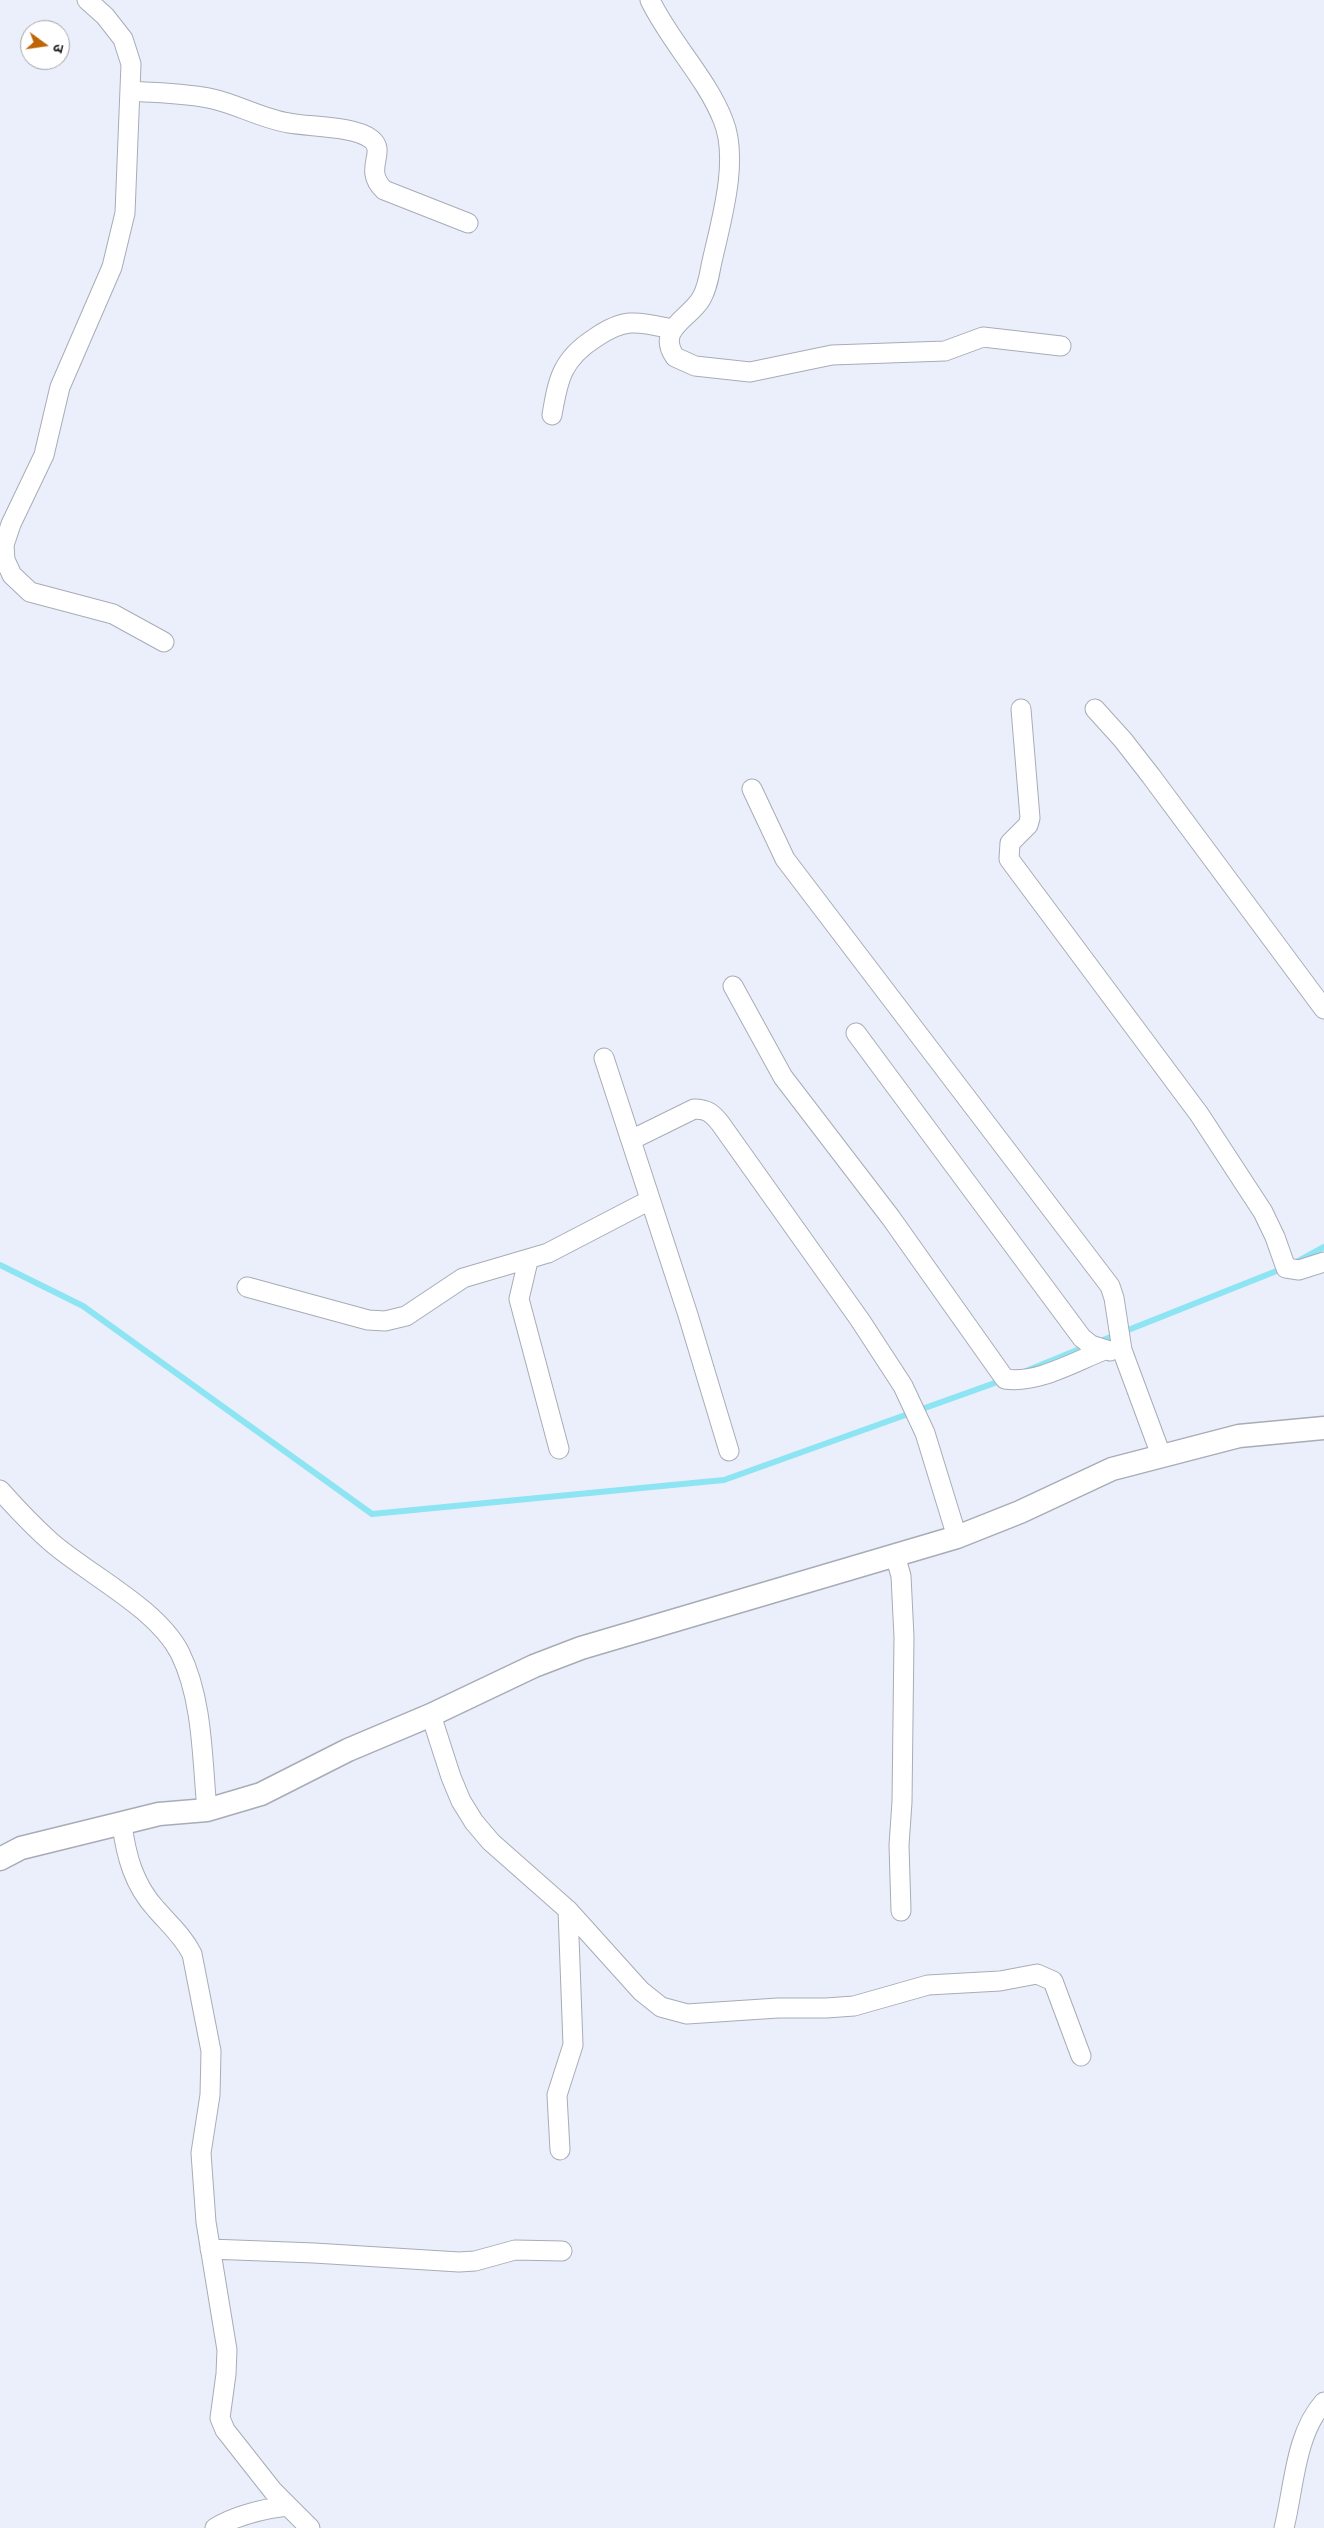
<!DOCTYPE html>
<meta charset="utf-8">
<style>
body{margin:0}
#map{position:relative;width:1324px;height:2528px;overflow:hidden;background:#ebeffb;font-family:"PT Sans Narrow","Noto Sans Devanagari",sans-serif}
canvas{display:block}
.north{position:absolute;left:20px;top:20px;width:50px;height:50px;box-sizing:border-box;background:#fff;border:1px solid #a3a4a6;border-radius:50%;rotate:104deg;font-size:14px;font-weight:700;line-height:20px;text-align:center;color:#1a1c20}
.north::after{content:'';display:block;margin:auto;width:18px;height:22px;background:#bf6507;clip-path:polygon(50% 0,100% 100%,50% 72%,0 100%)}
</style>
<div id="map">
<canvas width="1324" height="2528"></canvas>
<div class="north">उ</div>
</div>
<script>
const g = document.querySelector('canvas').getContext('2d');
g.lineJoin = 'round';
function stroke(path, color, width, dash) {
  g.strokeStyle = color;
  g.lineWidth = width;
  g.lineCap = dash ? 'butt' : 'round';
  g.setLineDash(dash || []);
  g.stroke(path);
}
const stream = new Path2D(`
 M1293,1264L1324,1247
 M0,1265L83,1306L372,1514L724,1480L1003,1380
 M1098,1342L1284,1268
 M1026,1371L1087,1346`);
const minor = new Path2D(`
 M87,0L105,16L123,39L131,64L125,213L112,267L60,387L44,455L11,524L4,545L5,560L12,575L30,592L113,614L164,642
 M650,0C670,42 706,77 723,120C740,161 720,224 711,266C709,277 707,289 701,299C689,319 656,329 675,357L695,366L750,372L832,355L945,351L983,337L1061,346
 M130,91C158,93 187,93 213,99C239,105 263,119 289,123C310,127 354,126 371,139C388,152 362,169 384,190L468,223
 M552,415C558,379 562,359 595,338C605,331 617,324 630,323C644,322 658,326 672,329
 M1021,709L1030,818L1028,825L1010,843L1009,859L1199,1114L1263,1212L1275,1237L1286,1268L1299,1270L1324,1262
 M1095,709L1123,740L1151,776L1324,1009
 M752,789L785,859L1110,1286L1114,1298L1122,1350L1161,1455
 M733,986L783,1077L891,1218L1005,1379C1038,1384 1075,1361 1105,1350
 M856,1033L1082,1338L1091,1345L1110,1351
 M604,1058L688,1315L729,1451
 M631,1140L694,1109C707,1109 712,1113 720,1123L860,1320L903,1386L925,1433L957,1537
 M528,1261L519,1299L559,1449
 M247,1287L368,1320L385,1321L406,1316L463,1278L548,1253L650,1200
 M0,1490C16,1508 33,1526 51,1542C89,1575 157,1608 180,1653C203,1700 202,1758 207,1810
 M895,1555L901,1576L904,1637L902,1802L899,1845L901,1911
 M431,1715L451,1777L461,1801L474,1822L491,1842L568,1910L641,1991L661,2007L687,2014L778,2008H826L854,2006L928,1985L1000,1981L1037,1974L1053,1981L1081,2056
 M122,1824C126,1856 134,1885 156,1909C169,1924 183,1936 192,1954L211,2051L210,2095L201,2153L206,2222L227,2350L226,2374L220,2418L225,2430L273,2491L310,2528
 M560,2150L557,2095L573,2045L568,1910
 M210,2249L314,2253L459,2262L475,2261L515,2250L562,2251
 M215,2528C237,2515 263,2509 287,2506
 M1284,2528C1294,2488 1295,2434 1324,2402`);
const tertiary = new Path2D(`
 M0,1859L21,1848L159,1814L207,1810L261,1794L348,1750L431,1715L534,1666L581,1648L957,1537L1020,1512L1112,1469L1239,1436L1324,1428`);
stroke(stream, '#8de4f3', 6);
stroke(minor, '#a7acb6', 21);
stroke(tertiary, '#a7acb6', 25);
stroke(minor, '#fff', 19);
stroke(tertiary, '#fff', 22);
</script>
